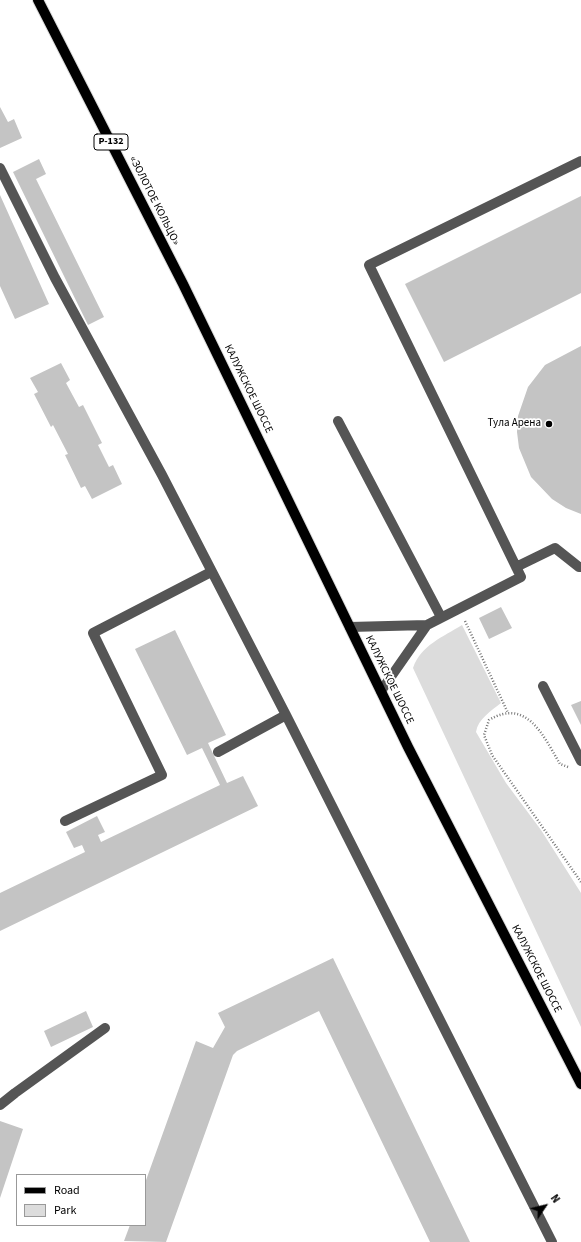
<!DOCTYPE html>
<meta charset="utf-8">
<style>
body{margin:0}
#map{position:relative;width:581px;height:1242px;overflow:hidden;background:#fff;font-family:"Source Sans 3",sans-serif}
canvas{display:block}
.legend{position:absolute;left:16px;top:1174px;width:130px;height:52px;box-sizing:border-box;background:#fff;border:1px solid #999;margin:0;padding:5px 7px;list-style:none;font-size:12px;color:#000}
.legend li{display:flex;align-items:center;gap:8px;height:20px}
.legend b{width:20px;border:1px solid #999}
.north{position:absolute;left:525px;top:1186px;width:40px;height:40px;-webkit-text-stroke:3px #fff;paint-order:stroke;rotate:55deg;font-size:11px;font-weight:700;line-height:16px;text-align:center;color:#000}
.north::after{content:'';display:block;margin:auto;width:14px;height:18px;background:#000;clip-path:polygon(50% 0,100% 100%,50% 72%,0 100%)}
</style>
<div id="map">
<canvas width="581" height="1242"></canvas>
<ul class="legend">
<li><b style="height:5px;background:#000"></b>Road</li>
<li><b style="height:11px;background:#dcdcdc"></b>Park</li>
</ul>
<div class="north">N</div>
</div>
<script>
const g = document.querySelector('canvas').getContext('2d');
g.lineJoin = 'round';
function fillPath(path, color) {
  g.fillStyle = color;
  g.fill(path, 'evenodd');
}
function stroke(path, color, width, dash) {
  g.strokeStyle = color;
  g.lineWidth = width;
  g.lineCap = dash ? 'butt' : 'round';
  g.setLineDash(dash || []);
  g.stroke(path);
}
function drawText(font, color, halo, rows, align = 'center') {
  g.font = font + ' "Source Sans 3",sans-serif';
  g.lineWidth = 3.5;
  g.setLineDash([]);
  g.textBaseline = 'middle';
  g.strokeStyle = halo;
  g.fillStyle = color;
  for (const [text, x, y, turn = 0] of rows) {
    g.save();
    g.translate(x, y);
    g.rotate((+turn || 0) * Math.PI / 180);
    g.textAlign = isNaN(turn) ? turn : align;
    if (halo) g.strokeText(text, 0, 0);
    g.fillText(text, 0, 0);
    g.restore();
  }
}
const green = new Path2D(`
 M462,625L501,703C491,711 478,719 476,732L506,783L541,830L581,893V1027L413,668C421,645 443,637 462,625Z`);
const building = new Path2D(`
 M0,107L8,122L14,119L22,138L0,148Z
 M39,159L46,174L36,179L104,317L88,325L13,172Z
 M0,195L49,304L15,319L0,286Z
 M581,196V293L444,362L405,284Z
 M581,346V514L566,508L552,499L531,477L519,448L517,432L518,416L528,387L545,365Z
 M61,363L70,380L66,383L79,407L83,405L102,443L98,445L109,467L113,465L122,484L92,499L85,486L81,488L65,455L68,454L53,425L51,427L34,394L38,392L30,378Z
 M501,607L512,628L489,639L479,618Z
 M175,630L226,735L208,743L227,783L243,776L258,806L0,931V893L85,852L82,845L74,848L66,832L97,816L105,832L98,835L101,842L220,785L202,748L187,755L135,649Z
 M581,701V725L571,705Z
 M333,958L470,1242H430L319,1011L237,1051L233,1055L166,1242L124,1241L130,1225H145V1183L196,1041L213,1048L225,1027L218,1013Z
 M86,1011L93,1027L51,1047L44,1031Z
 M0,1121L23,1129L0,1198Z`);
const path = new Path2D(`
 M465,621L508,713
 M568,767L560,764C544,737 527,697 489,720L484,735L492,755L581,882`);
const minor = new Path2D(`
 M0,168L55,278L162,475L286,715L552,1242
 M338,421L441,617
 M516,567L555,548L579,567H581
 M350,627L427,625L521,577L369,265L581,161
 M543,686L581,761
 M381,691L427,625
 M218,752L286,715
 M65,821L162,775L93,633L211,572
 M0,1105L15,1093L105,1028`);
const major = new Path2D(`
 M38,0L183,284L408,747L581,1084`);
const markers = [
 [549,424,4,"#000"]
];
const shields = [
 [111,142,34]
];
const shieldNames = [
 ["Р-132",111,142]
];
const streetNames = [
 ["«ЗОЛОТОЕ КОЛЬЦО»",154,201,63],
 ["КАЛУЖСКОЕ ШОССЕ",248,389,64],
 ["КАЛУЖСКОЕ ШОССЕ",389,680,64],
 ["КАЛУЖСКОЕ ШОССЕ",536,969,63]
];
const poiNames = [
 ["Тула Арена",541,424]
];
fillPath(green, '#dcdcdc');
fillPath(building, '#c4c4c4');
stroke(major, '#dbdbdb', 12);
stroke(path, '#777', 2.5, [1, 2]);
stroke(minor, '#555', 10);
stroke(major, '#000', 10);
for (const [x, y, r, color] of markers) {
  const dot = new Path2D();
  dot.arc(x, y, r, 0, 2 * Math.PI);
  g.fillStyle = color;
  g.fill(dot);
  stroke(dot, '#fff', 1.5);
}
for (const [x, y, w] of shields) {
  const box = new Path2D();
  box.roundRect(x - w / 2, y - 8, w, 16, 3);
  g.fillStyle = '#fff';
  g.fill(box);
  stroke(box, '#000', 1);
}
drawText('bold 10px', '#000', null, shieldNames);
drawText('11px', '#000', '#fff', streetNames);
drawText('11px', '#000', '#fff', poiNames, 'right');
</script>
